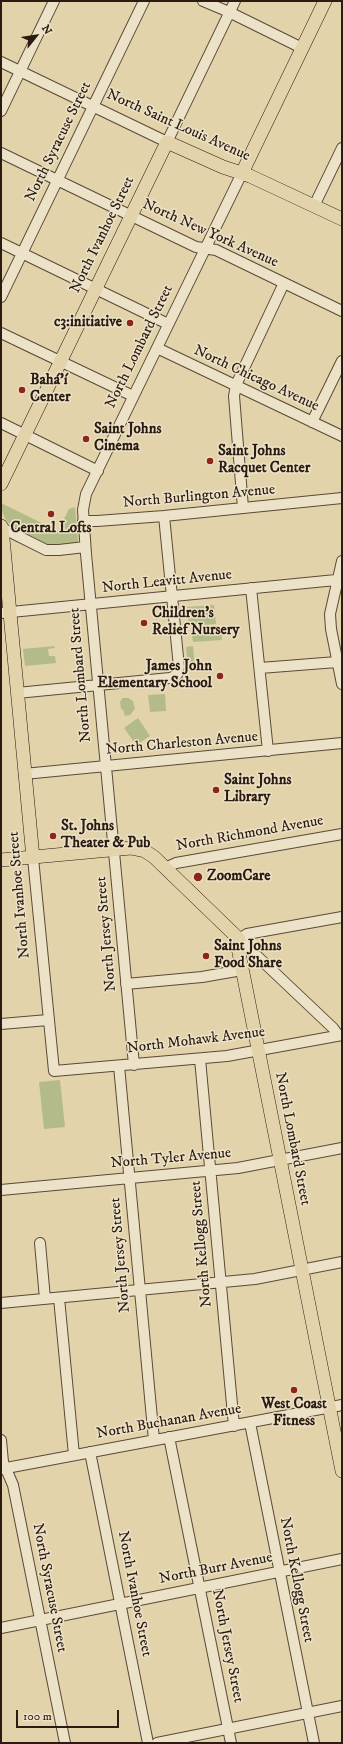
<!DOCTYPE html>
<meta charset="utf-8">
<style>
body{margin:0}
#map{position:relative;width:343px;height:1744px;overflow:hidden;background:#e2d3ab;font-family:"IM FELL DW Pica",serif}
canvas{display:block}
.frame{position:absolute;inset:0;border:2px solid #2b1b11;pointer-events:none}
.north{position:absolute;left:16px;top:16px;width:40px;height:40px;-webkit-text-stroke:3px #ece2c8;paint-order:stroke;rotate:60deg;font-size:11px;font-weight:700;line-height:16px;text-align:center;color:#2b1b11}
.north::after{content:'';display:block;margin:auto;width:14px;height:18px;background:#2b1b11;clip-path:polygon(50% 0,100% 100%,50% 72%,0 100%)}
.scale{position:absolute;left:16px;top:1710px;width:103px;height:18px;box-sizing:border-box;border:2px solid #2b1b11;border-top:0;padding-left:5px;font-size:12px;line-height:14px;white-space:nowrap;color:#2b1b11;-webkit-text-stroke:3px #ece2c8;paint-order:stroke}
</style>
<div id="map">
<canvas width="343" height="1744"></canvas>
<div class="frame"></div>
<div class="north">N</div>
<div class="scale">100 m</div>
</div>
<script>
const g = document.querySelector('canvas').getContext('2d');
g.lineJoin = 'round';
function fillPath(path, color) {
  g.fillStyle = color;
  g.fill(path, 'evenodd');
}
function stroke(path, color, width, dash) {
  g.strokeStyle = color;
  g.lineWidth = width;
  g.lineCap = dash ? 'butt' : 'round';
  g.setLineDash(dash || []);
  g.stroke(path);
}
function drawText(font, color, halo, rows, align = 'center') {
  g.font = font + ' "IM FELL DW Pica",serif';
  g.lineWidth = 3;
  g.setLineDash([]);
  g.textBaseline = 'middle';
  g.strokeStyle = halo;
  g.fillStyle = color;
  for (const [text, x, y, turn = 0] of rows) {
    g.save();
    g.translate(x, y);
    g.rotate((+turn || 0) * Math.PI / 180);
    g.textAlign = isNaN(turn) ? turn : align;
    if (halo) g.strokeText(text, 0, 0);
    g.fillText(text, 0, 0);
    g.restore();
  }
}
const green = new Path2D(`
 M1,503L58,531L69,509L75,507L78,541L76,543C68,544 57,547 50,546C45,545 40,541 36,539C19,532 1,524 1,503Z
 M214,605L216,624L189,626L187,607Z
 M221,627L222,640L193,642L191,630Z
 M54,646L55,648L48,649L49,656H55L56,663L25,666L23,649Z
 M193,646L195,667H188L186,647Z
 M165,694L166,711L150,712L148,695Z
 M122,698H128L133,701L135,709L130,715L125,716L123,710L121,709L120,701L122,700Z
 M138,718L150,736L136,745L124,728Z
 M60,1080L65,1127L44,1129L39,1082Z`);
const minor = new Path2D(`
 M203,1L229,12L302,48
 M1,62L167,142L235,1
 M1,111L54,1
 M1,153L196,247L216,250L342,311
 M314,206L342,148
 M1,243L168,324
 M1,297L144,1
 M1,333L133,396
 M157,348L342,436
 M312,422L342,361
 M1,423L98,471
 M243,508L234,396L236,385L284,283
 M83,521H97L164,516L342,498
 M2,528L46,550H59L85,547
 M342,561L330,614L331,629L342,684
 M251,588L268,751
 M1,613L336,580
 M260,668L337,662
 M17,693L170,678L177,675L179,667L164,516
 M24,774L342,743
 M33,858L54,1071L227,1056L342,1035
 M165,868L176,863L342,834
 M126,984L202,977L242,970
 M1,1024L48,1020
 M338,1035L333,1028L239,939L247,934L342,917
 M200,1059L234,1426
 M134,1065L86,554L83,510L86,494L242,173
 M119,1066L154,1440
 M1,1190L238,1168L342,1148
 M40,1243L45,1299
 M59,1298L74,1455
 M1,1303L255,1279L342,1262
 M250,1423L314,1743
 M169,1437L231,1743
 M1,1440L3,1462L13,1485L65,1743
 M90,1452L148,1743
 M1,1469L342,1405
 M1,1628L342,1559
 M157,1743L342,1706`);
const major = new Path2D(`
 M242,173L325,1
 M1,484L167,142L223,167L250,176L342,219
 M1,526L2,528L33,858
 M1,860L131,848L145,851L154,857L239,939L238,948L342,1471`);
const markers = [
 [130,323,4,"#8f2418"],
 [22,390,4,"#8f2418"],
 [86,439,4,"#8f2418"],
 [210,461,4,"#8f2418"],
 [51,514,4,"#8f2418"],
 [144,623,4,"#8f2418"],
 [220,676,4,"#8f2418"],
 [216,790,4,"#8f2418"],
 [53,836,4,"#8f2418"],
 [198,877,5,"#8f2418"],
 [206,956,4,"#8f2418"],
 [294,1390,4,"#8f2418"]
];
const streetNames = [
 ["North Saint Louis Avenue",178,126,24],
 ["North Syracuse Street",59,142,-64],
 ["North New York Avenue",210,234,24],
 ["North Ivanhoe Street",103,235,-64],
 ["North Lombard Street",140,347,-64],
 ["North Chicago Avenue",256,379,25],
 ["North Burlington Avenue",199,497,-5],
 ["North Leavitt Avenue",167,582,-6],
 ["North Lombard Street",81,675,-95],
 ["North Charleston Avenue",182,744,-5],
 ["North Richmond Avenue",250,834,-10],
 ["North Ivanhoe Street",20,895,-95],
 ["North Jersey Street",107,934,-95],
 ["North Mohawk Avenue",196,1041,-7],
 ["North Lombard Street",292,1139,79],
 ["North Tyler Avenue",171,1159,-5],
 ["North Kellogg Street",202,1244,-95],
 ["North Jersey Street",121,1255,-95],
 ["North Buchanan Avenue",169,1422,-10],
 ["North Burr Avenue",216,1569,-11],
 ["North Kellogg Street",296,1580,79],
 ["North Syracuse Street",49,1588,79],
 ["North Ivanhoe Street",134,1594,79],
 ["North Jersey Street",227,1646,79]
];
const poiNames = [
 ["c3:initiative",122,323,"right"],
 ["Bahá’í",30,381],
 ["Center",30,398],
 ["Saint Johns",94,430],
 ["Cinema",94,447],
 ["Saint Johns",218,452],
 ["Racquet Center",218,469],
 ["Central Lofts",51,529,"center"],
 ["Children's",152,614],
 ["Relief Nursery",152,631],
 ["James John",212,667,"right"],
 ["Elementary School",212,684,"right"],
 ["Saint Johns",224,781],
 ["Library",224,798],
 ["St. Johns",61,827],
 ["Theater & Pub",61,844],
 ["ZoomCare",207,877],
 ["Saint Johns",214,947],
 ["Food Share",214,964],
 ["West Coast",294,1405,"center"],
 ["Fitness",294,1422,"center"]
];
fillPath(green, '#b3bc89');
stroke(minor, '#594938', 12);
stroke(major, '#2b1b11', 14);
stroke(minor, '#ece2c8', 10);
stroke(major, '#e2d3ab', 13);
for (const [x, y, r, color] of markers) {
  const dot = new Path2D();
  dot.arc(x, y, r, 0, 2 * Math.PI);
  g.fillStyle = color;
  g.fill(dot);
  stroke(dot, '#ece2c8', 1.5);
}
drawText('15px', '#2b1b11', '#ece2c8', streetNames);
drawText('bold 15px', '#2b1b11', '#ece2c8', poiNames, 'left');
</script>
